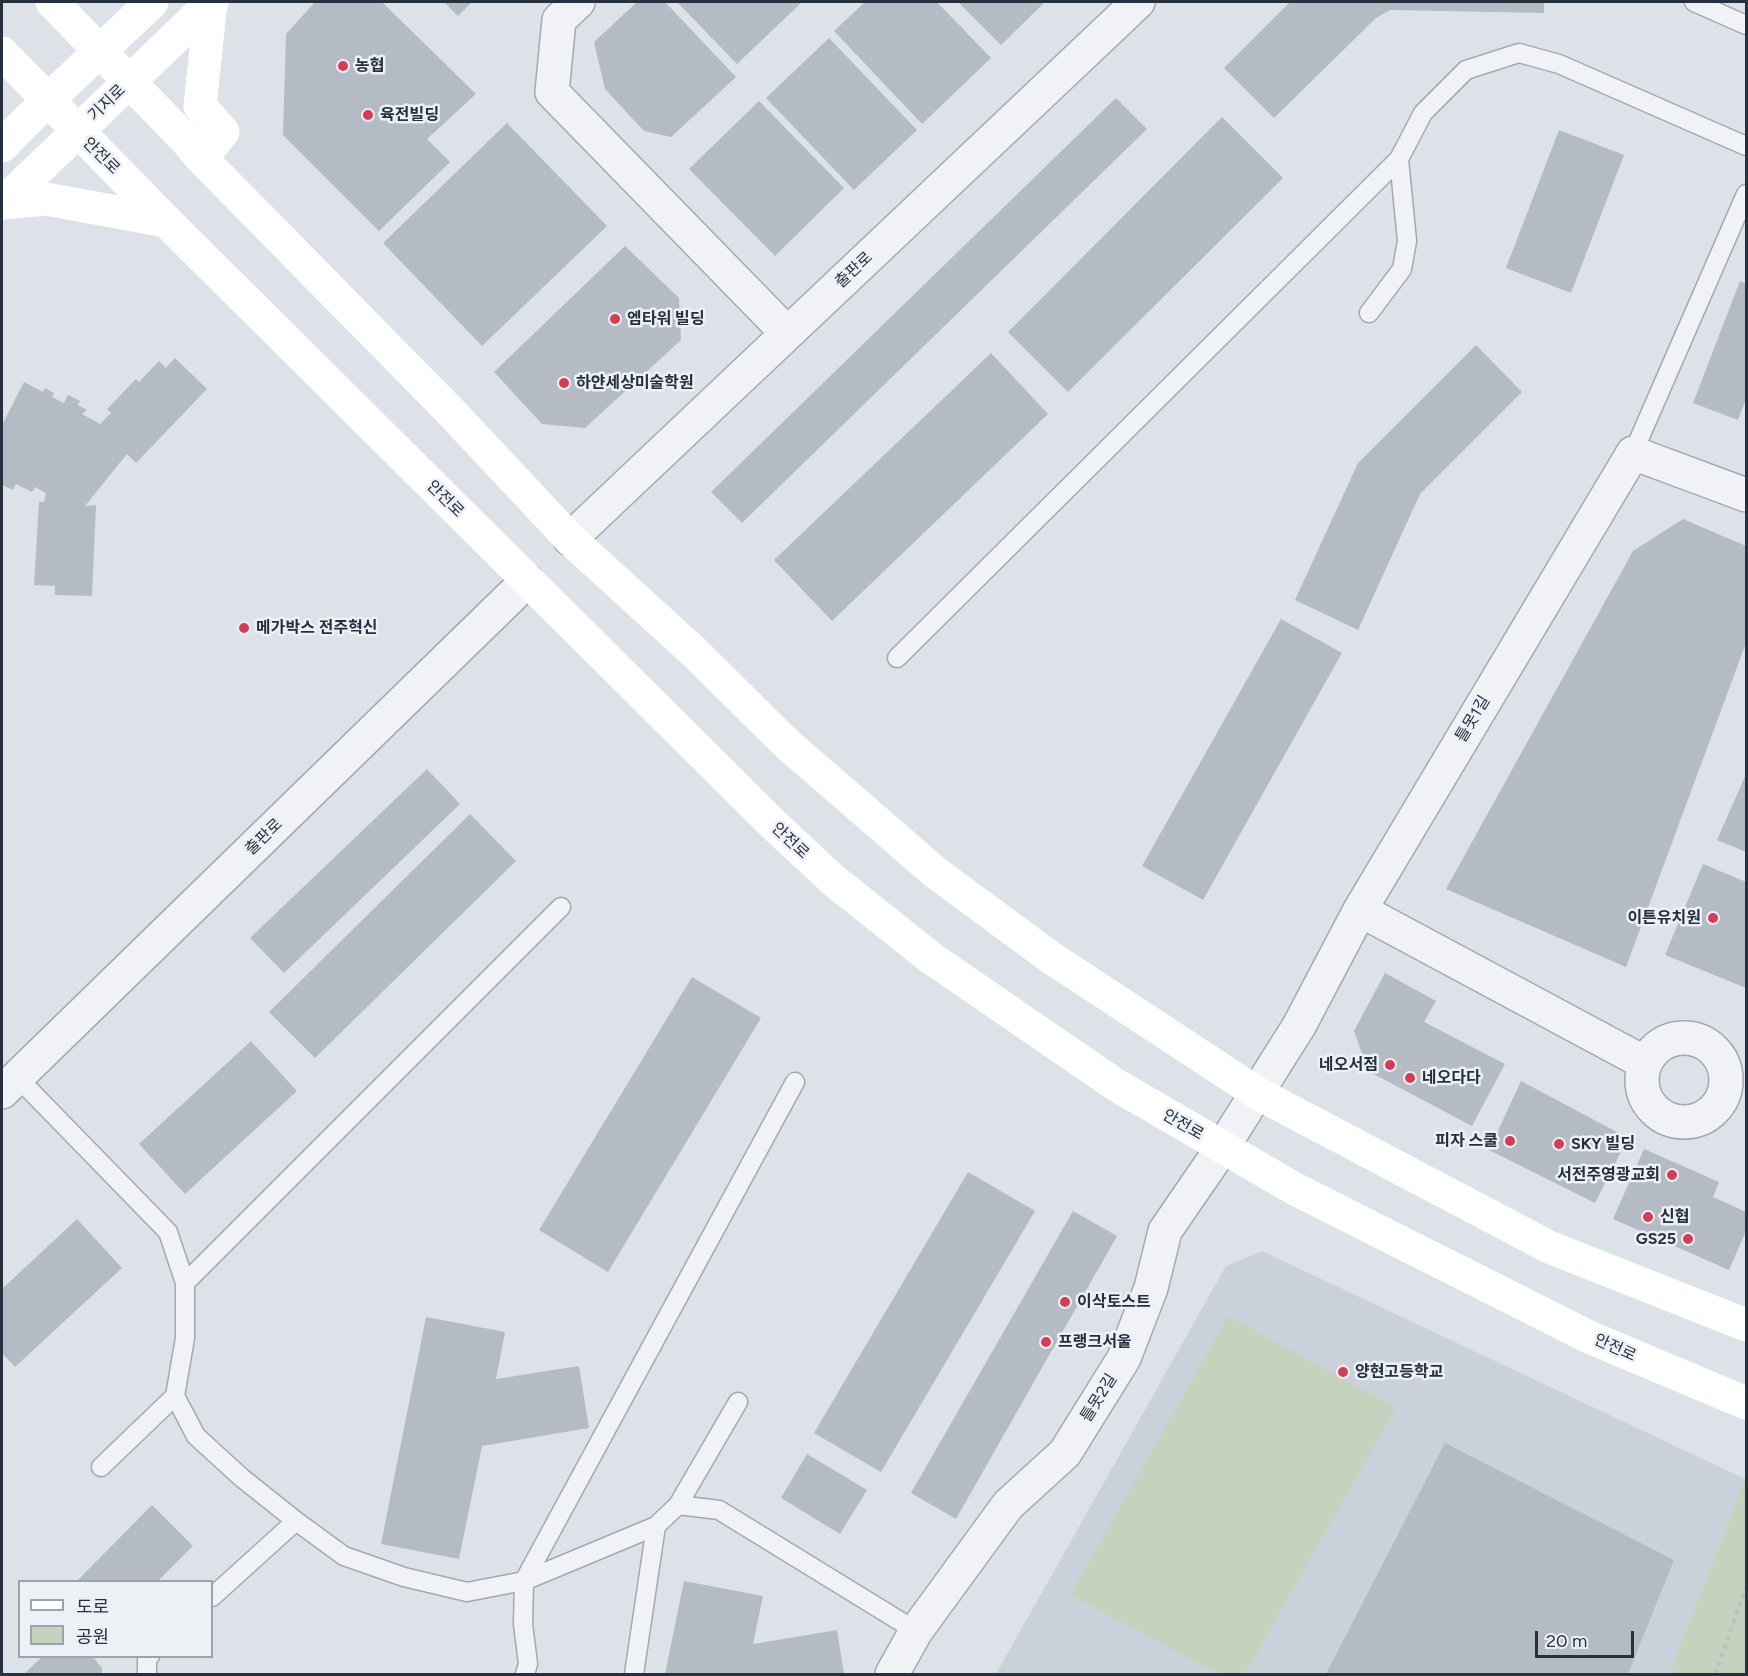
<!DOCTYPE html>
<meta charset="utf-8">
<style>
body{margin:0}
#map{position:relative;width:1748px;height:1676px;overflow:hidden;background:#dde2e8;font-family:Figtree,"Noto Sans KR",sans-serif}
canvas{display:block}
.frame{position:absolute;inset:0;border:3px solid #26303f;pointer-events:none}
.legend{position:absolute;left:18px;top:1580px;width:195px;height:78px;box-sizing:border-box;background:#edf0f5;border:2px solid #9da3ac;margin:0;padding:8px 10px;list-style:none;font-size:18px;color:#26303f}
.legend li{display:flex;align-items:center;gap:12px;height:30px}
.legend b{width:30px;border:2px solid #9da3ac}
.scale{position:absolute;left:1535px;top:1631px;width:99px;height:27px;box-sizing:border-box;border:3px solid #26303f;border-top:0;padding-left:8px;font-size:18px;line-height:21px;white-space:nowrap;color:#26303f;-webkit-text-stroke:4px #edf0f5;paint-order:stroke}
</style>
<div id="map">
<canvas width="1748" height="1676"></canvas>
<div class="frame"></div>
<ul class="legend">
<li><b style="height:8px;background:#fff"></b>도로</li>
<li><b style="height:16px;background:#c4d2be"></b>공원</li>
</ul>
<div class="scale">20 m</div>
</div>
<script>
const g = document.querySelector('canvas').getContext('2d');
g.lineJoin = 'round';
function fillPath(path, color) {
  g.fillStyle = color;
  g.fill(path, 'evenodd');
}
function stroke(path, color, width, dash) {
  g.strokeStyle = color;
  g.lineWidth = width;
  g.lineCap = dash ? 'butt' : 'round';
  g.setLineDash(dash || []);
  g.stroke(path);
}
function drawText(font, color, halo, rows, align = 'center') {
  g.font = font + ' Figtree,"Noto Sans KR",sans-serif';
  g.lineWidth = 5;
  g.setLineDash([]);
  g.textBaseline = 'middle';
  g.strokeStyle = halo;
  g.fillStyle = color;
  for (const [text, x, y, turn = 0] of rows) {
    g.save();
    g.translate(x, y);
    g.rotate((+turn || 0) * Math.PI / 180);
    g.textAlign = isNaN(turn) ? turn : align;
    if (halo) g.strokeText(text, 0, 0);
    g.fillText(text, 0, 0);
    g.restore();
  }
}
const built = new Path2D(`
 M1262,1251L1745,1479L1669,1674H996L1226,1266Z`);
const green = new Path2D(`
 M1228,1316L1396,1408L1245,1674H1219L1070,1595Z
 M1746,1473V1674H1669L1745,1479Z`);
const building = new Path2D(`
 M315,2H382L476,94L427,139L450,162L379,231L283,135L286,34Z
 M444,2H472L458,16Z
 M637,2H665L736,77L671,137L644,131L605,89L594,42Z
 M677,2H802L737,64Z
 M865,2H937L991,58L922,124L834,31Z
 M958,2H1045L1001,45Z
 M1290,2H1544V13L1390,10L1376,18L1274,118L1224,68Z
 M829,38L917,130L854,190L766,98Z
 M1116,98L1147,129L742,523L711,492Z
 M759,101L844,188L775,256L689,169Z
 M1222,117L1283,178L1068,392L1008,332Z
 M507,123L607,226L482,346L383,243Z
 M1559,130L1624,155L1571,293L1506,268Z
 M625,246L679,298L681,340L585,428L542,424L494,372Z
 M1740,281L1746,284V399L1738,420L1693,403Z
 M1476,345L1522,392L1420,494L1358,630L1295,600L1358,463Z
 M991,353L1048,414L832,621L774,560Z
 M175,358L207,389L136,463L127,454L85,506L96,505L92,596L55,595V586L34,585L39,502H44L46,493L35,487L32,492L16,484L13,490L2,485V425L24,382L43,392L45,388L54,393L52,397L64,403L68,395L80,401L78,405L87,410L82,414L100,424L111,413L107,409L136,379L139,382L159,361L166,368Z
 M1683,519L1746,546V643L1626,967L1446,889L1633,551Z
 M1281,619L1342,653L1203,900L1142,866Z
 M427,769L460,804L284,973L250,938Z
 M1746,774V852L1717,840Z
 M470,814L516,861L315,1058L269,1012Z
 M1703,864L1746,882V988L1665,955Z
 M1385,973L1436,1001L1424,1022L1505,1064L1472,1126L1368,1071L1354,1031Z
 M692,977L761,1018L608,1272L539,1230Z
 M251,1041L297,1091L185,1194L139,1144Z
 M1521,1081L1628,1138L1595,1203L1489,1150Z
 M1644,1149L1719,1182L1713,1197L1746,1212V1231L1729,1270L1613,1219Z
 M968,1172L1035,1211L881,1472L814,1433Z
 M1073,1211L1117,1236L956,1519L911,1493Z
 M77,1219L122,1268L15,1367L2,1353V1289Z
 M426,1317L505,1332L496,1379L579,1366L589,1428L482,1446L459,1559L381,1544Z
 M1445,1443L1674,1560L1628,1674H1326Z
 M807,1454L867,1490L840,1534L781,1498Z
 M152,1505L193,1546L157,1582H76Z
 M684,1581L763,1596L753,1644L837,1630L844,1674H665Z
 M43,1656H92L102,1668V1674H24Z`);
const path = new Path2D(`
 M1715,1674L1746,1587`);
const lane = new Path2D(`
 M1694,2L1746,25
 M1369,313L1402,269L1407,241L1399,159L1423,113L1466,70L1519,53L1559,64L1746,146
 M1633,453L1746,194
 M897,658L1399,159
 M17,1077L168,1232L185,1283V1338L175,1396L196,1436L242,1478L296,1521L344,1556L404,1577L467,1592L524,1581L656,1526L678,1505L719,1510L916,1631
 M185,1283L561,907
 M101,1467L175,1396
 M678,1505L738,1402
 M212,1597L296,1521
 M147,1674V1659L150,1656
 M525,1674L528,1664L523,1624L524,1581L795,1082
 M634,1674L656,1526`);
const street = new Path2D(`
 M578,2L559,20L552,92L787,333
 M570,539L1138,2
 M1360,910L1645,1063
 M1642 1080a42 42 0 1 1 84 0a42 42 0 1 1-84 0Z
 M2,1092L527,581
 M892,1674L916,1631L1008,1505L1065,1453L1124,1358L1151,1288L1165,1231L1222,1148L1299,1026L1360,910L1633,453L1746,495`);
const secondary = new Path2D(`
 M52,2L187,141L201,158L451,412L570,539L694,652L786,743L936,873L1050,957L1257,1093L1549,1247L1746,1325
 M2,53L166,221L772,823L833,880L931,958L1116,1085L1295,1189L1589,1337L1746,1403
 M2,146C50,96 102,50 152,2
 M201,158L223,132L200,106L211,2
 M2,203L46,199L166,221
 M2,204L212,2`);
const markers = [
 [343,66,6,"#d23d58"],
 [368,115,6,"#d23d58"],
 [615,319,6,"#d23d58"],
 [564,383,6,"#d23d58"],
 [244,628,6,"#d23d58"],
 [1713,918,6,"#d23d58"],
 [1390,1065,6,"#d23d58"],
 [1410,1078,6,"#d23d58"],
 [1510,1141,6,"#d23d58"],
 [1559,1144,6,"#d23d58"],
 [1672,1175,6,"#d23d58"],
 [1648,1217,6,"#d23d58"],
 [1688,1239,6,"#d23d58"],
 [1065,1302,6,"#d23d58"],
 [1046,1342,6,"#d23d58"],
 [1343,1372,6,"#d23d58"]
];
const poiNames = [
 ["농협",355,66],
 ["육전빌딩",380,115],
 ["엠타워 빌딩",627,319],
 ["하얀세상미술학원",576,383],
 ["메가박스 전주혁신",256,628],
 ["이튼유치원",1701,918,"right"],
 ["네오서점",1378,1065,"right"],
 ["네오다다",1422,1078],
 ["피자 스쿨",1498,1141,"right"],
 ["SKY 빌딩",1571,1144],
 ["서전주영광교회",1660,1175,"right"],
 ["신협",1660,1217],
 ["GS25",1676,1239,"right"],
 ["이삭토스트",1077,1302],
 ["프랭크서울",1058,1342],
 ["양현고등학교",1355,1372]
];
const streetNames = [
 ["기지로",107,103,-44],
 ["안전로",101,156,45],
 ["출판로",854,270,-43],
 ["안전로",445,499,45],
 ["틀못1길",1473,719,-59],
 ["출판로",264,837,-44],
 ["안전로",790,841,43],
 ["안전로",1183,1125,30],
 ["안전로",1615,1348,24],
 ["틀못2길",1099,1398,-58]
];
fillPath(built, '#cbd1da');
fillPath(green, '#c4d2be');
fillPath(building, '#b4bbc5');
stroke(lane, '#a2a9b2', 21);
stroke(street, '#a2a9b2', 36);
stroke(path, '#bbc0c6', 4, [4.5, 4.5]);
stroke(lane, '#f0f2f6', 18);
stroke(street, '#f0f2f6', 33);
stroke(secondary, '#fff', 33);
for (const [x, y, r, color] of markers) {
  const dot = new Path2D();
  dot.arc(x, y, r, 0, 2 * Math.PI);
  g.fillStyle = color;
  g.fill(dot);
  stroke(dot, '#edf0f5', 2);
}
drawText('bold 16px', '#26303f', '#edf0f5', poiNames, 'left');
drawText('16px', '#26303f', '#edf0f5', streetNames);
</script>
